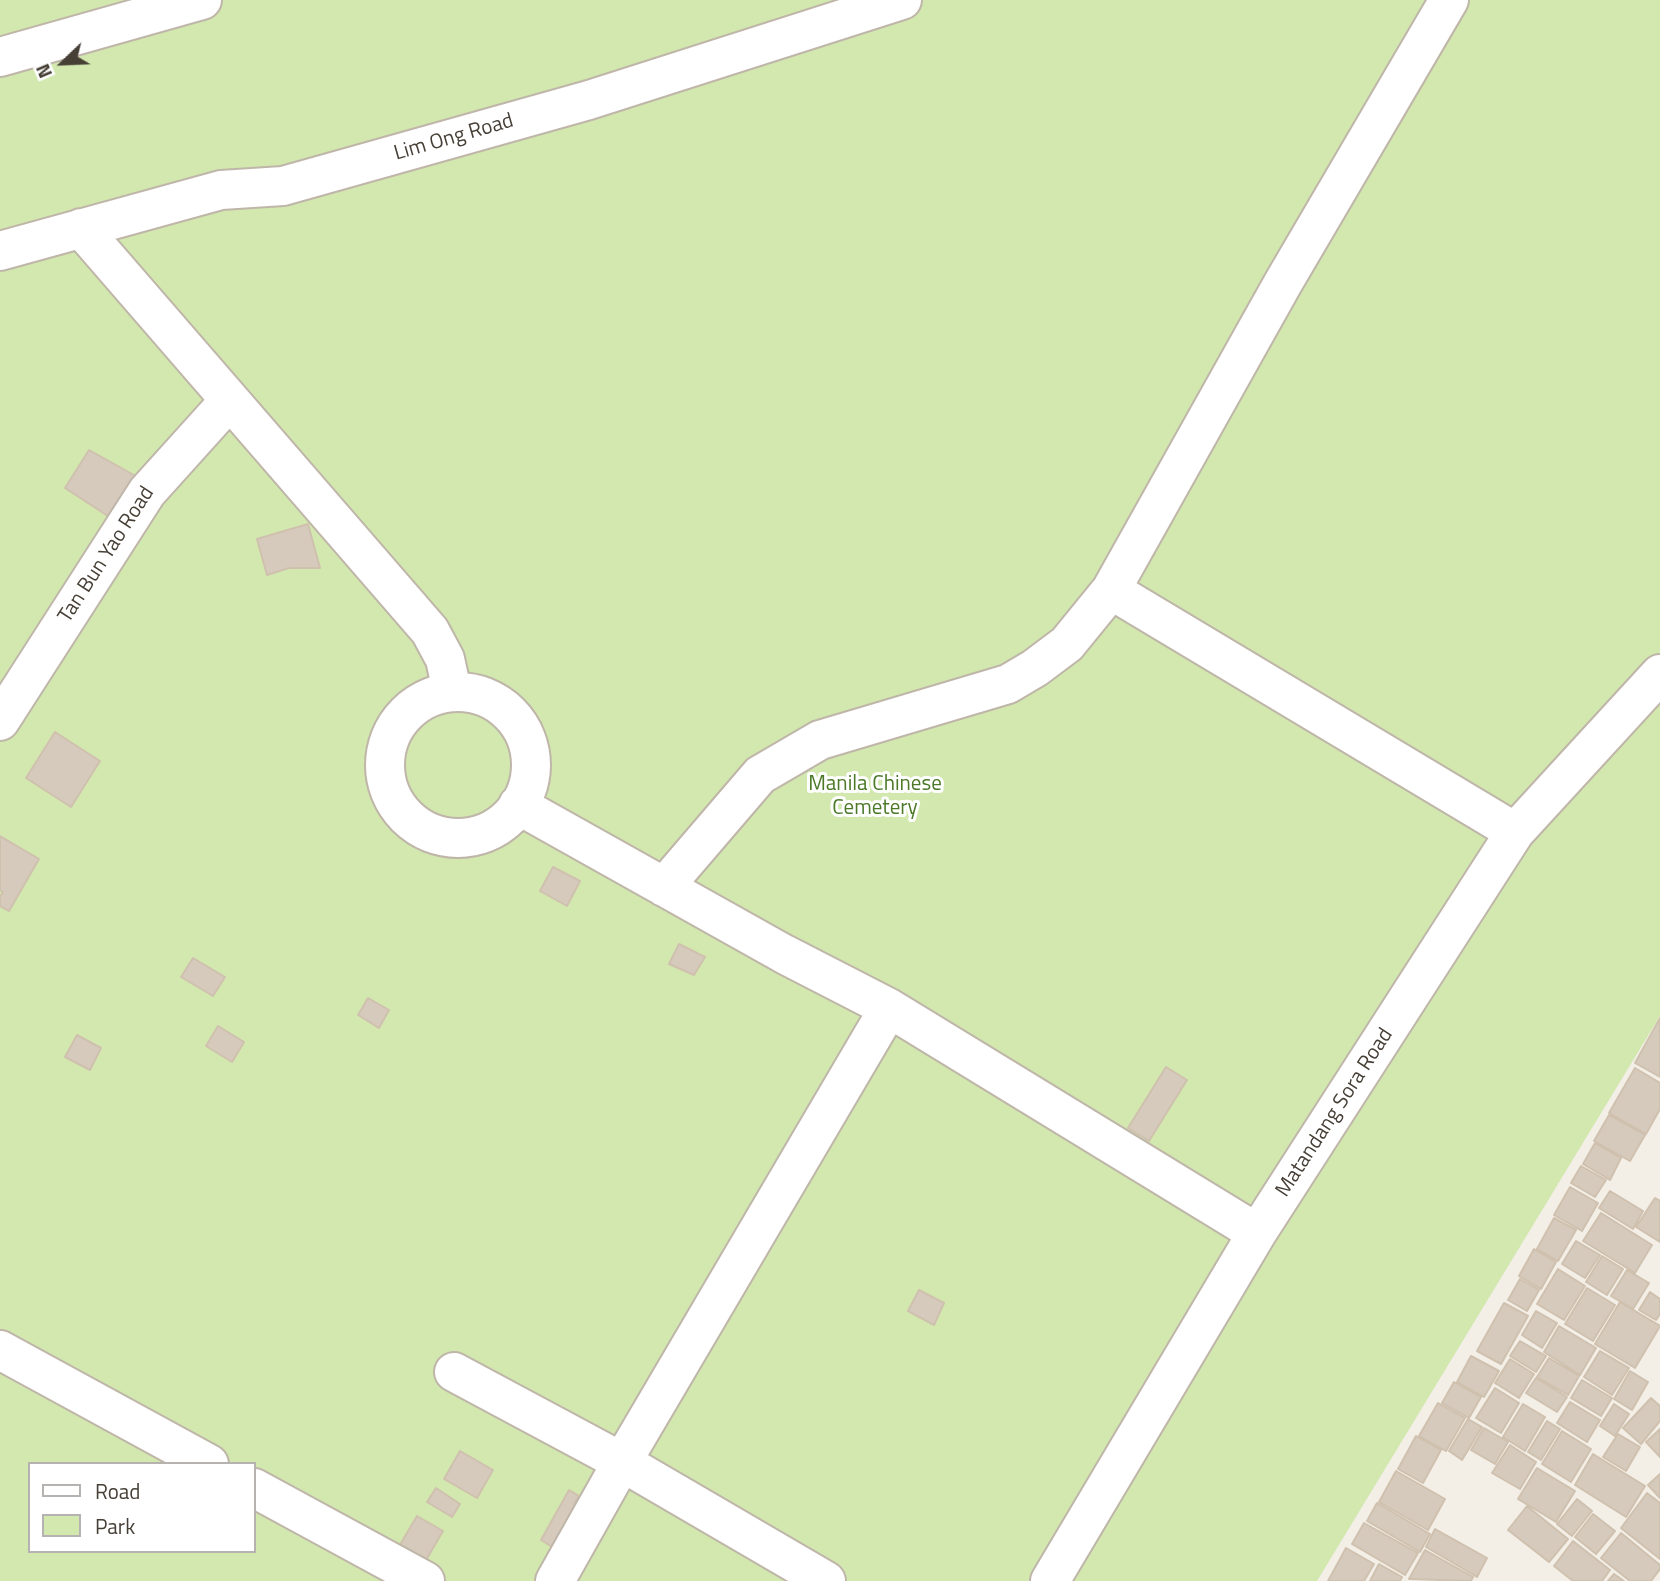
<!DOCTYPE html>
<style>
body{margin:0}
#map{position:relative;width:1660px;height:1581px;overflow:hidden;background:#f3efe7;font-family:"Titillium Web",sans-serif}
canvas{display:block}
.legend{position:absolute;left:28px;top:1462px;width:228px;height:91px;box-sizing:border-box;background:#fff;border:2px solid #b5b2af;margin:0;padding:9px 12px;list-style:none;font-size:21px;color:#463f36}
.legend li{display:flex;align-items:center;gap:14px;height:35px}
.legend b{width:35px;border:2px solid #b5b2af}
.north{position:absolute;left:28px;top:28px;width:70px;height:70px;-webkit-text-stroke:5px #fff;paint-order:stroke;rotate:247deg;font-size:19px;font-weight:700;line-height:28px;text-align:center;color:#463f36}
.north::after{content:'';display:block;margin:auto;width:24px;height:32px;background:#463f36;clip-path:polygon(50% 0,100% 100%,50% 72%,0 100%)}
</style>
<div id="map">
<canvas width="1660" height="1581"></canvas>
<ul class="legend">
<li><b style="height:9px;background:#fff"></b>Road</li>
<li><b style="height:19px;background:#d2e8af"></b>Park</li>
</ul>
<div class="north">N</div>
</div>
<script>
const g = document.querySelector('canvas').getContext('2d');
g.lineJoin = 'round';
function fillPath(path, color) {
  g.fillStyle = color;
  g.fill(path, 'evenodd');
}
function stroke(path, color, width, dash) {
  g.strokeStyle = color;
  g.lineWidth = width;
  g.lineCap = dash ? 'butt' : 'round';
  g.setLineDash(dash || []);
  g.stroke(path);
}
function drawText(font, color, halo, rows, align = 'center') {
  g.font = font + ' "Titillium Web",sans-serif';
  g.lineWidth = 6;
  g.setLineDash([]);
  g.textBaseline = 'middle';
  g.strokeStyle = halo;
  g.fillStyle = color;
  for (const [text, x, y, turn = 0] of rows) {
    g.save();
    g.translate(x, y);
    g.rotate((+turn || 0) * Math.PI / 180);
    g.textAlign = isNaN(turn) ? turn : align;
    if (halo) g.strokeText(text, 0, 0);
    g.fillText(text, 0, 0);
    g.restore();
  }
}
const green = new Path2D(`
 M0,0H1660V1016L1317,1581H0ZM30,1464H254V1551H30Z`);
const building = new Path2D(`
 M89,450L141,479L114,520L65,488Z
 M308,524L320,568H289L267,575L257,539Z
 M55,732L100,761L71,807L26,778Z
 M0,836L39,859L9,911L0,906V897L3,892L0,890Z
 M553,867L580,881L567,906L540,891Z
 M679,944L705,957L694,975L669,964Z
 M193,958L225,977L213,996L181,977Z
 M368,998L389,1010L379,1028L358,1015Z
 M1660,1018V1077L1635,1063Z
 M218,1026L244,1042L232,1062L206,1046Z
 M77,1035L101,1048L90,1070L65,1057Z
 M1166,1067L1187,1080L1149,1141L1128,1128Z
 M1635,1068L1660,1083V1109L1646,1134L1609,1113Z
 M1609,1115L1645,1135L1630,1161L1594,1141Z
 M1595,1143L1621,1158L1610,1180L1583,1164Z
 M1581,1166L1606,1180L1595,1197L1571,1183Z
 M1570,1187L1598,1203L1582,1231L1554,1215Z
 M1610,1191L1643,1211L1633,1229L1599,1208Z
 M1655,1198L1660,1201V1242L1636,1227Z
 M1601,1213L1652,1245L1635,1273L1583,1241Z
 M1554,1218L1576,1230L1558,1261L1537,1249Z
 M1576,1241L1600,1255L1585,1278L1562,1264Z
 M1534,1249L1556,1262L1541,1289L1519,1276Z
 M1602,1256L1623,1269L1607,1295L1586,1282Z
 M1558,1269L1585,1286L1564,1320L1537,1304Z
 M1627,1270L1649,1283L1633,1309L1611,1296Z
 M1520,1279L1539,1290L1527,1311L1508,1300Z
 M1587,1288L1615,1305L1593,1341L1565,1324Z
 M919,1290L944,1303L934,1325L908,1311Z
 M1650,1292L1660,1299V1314L1656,1320L1639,1310Z
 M1620,1302L1660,1326L1635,1368L1595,1344Z
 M1504,1303L1528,1316L1501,1364L1477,1351Z
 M1536,1311L1557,1323L1542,1348L1522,1335Z
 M1559,1326L1596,1348L1580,1375L1544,1352Z
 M1520,1341L1546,1356L1536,1372L1510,1356Z
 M1600,1351L1629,1368L1612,1395L1584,1377Z
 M1471,1356L1499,1371L1484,1397L1457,1382Z
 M1549,1358L1579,1376L1568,1395L1537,1377Z
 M1510,1359L1534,1374L1519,1398L1495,1383Z
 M1630,1371L1648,1382L1632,1410L1614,1399Z
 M1536,1378L1567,1397L1557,1412L1526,1393Z
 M1582,1380L1612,1398L1601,1416L1571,1398Z
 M1454,1382L1481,1397L1469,1418L1442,1403Z
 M1495,1388L1519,1403L1501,1433L1476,1418Z
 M1651,1398L1660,1406V1421L1641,1444L1623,1428Z
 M1570,1402L1600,1420L1587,1442L1557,1423Z
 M1438,1403L1465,1418L1446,1451L1419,1436Z
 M1523,1404L1545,1417L1525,1451L1503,1437Z
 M1614,1404L1629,1414L1615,1436L1600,1426Z
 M1468,1419L1482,1427L1462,1460L1449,1451Z
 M1547,1421L1560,1429L1541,1460L1528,1452Z
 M1484,1428L1508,1442L1495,1464L1471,1450Z
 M1660,1429V1457L1646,1442Z
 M1562,1431L1591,1449L1571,1482L1542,1464Z
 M1618,1434L1640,1447L1626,1471L1603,1457Z
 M1416,1436L1441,1450L1423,1483L1398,1469Z
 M1510,1445L1536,1462L1520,1489L1492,1473Z
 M460,1451L493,1470L477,1498L444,1479Z
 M1593,1454L1645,1486L1626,1517L1575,1485Z
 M1537,1468L1575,1491L1556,1522L1518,1499Z
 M1396,1471L1445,1499L1428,1530L1379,1502Z
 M1660,1474V1498L1648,1485Z
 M436,1488L460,1504L452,1517L427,1502Z
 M569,1490L579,1496L575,1502L592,1512L567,1556L541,1540Z
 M1647,1493L1660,1503V1559L1621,1528Z
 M1577,1499L1592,1511L1572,1536L1557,1524Z
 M1377,1503L1430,1534L1420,1552L1367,1521Z
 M1527,1506L1568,1539L1549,1562L1508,1530Z
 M1593,1514L1615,1531L1596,1554L1575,1537Z
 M417,1516L443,1531L418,1574L391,1560Z
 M1364,1523L1418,1553L1405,1575L1352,1544Z
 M1435,1529L1487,1558L1477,1577L1426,1547Z
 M1621,1533L1660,1565V1569L1651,1581H1630L1601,1558Z
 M1573,1541L1610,1570L1602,1581H1573L1554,1566Z
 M1346,1548L1374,1564L1364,1581H1328Z
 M1425,1550L1473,1577L1471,1581L1409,1579Z
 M1379,1564L1402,1577L1400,1581H1370Z
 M1614,1574L1624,1581H1608Z`);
const minor = new Path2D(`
 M0,57L202,0
 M81,228L430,631L445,659L452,691
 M0,251L221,190L283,186L589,100L902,0
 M1111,590L1515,832
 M385 765a73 73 0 1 1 146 0a73 73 0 1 1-146 0Z
 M0,721L147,492L229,401
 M518,805L784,954L889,1008L1257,1233
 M664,887L760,775L820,740L1008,684L1035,668L1067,644L1111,590L1283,283L1449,0
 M0,1350L209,1464
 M454,1372L622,1462L826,1581
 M254,1488L425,1581
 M555,1581L622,1462L889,1008
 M1050,1581L1257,1233L1515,832L1660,674`);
const streetNames = [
 ["Lim Ong Road",454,138,-16],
 ["Tan Bun Yao Road",107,555,-57],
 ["Matandang Sora Road",1335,1113,-57]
];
const parkNames = [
 ["Manila Chinese",875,785],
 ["Cemetery",875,809]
];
fillPath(green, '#d2e8af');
fillPath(building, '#d5cabc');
stroke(building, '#d0c1af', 2);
stroke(minor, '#bfb6a9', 42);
stroke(minor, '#fff', 38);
drawText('21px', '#463f36', '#fff', streetNames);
drawText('21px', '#4c7928', '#fff', parkNames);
</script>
